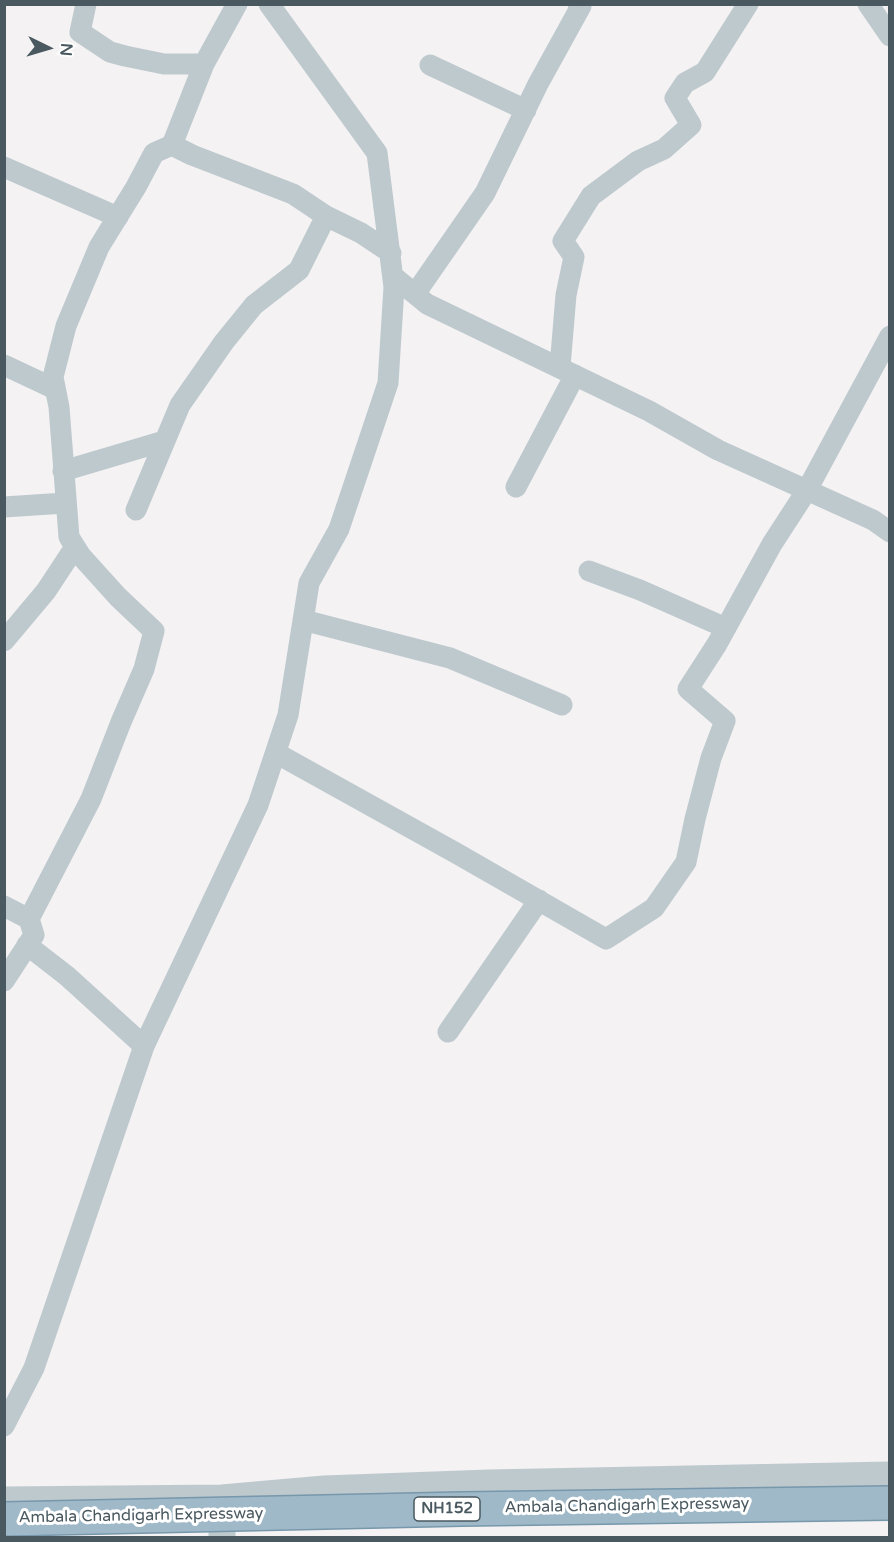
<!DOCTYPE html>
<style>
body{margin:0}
#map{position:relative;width:894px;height:1542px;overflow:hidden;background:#f4f2f3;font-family:"Varela Round",sans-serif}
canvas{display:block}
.frame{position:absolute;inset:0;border:6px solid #4a5960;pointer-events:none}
.north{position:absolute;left:18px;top:18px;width:60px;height:60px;-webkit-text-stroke:4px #fff;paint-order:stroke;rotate:95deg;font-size:16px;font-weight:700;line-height:24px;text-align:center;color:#4a5960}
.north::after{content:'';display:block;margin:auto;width:21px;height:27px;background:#4a5960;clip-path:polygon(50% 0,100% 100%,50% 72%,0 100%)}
</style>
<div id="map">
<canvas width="894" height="1542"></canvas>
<div class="frame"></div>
<div class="north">N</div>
</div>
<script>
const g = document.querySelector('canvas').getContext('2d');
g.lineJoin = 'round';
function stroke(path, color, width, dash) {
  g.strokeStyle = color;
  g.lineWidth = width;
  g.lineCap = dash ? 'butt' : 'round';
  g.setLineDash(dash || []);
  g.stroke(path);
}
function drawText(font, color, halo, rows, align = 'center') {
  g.font = font + ' "Varela Round",sans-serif';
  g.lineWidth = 6;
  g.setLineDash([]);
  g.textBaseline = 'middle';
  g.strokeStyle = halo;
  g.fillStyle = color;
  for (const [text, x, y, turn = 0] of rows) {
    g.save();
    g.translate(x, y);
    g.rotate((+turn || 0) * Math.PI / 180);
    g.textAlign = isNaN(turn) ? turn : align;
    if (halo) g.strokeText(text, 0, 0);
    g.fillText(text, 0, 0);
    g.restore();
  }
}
const minor = new Path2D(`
 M86,4L80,32L110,52L125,56L164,64H204
 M868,4L890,36
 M430,65L526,110
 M172,145L192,155L293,194L326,216L361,233L391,253
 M4,167L118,217
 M393,276L427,304L649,411L718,450L873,520L890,532
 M415,294L485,193L538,84L581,6L578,4
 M4,365L55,389
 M560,367L566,295L574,257L563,241L591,196L638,161L664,149L691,125L675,98L685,83L705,72L748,4
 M63,471L164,441
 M516,487L575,375
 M4,507L65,503
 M136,510L180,405L224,342L254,305L299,270L326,216
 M589,571L640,590L726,628
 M303,620L450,658L562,705
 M4,641L46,591L75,547
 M276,753L456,853L606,939L654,908L686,862L695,819L711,758L725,721L688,689L717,644L772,544L807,490L890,336
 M4,906L29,919L34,935L4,981
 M29,919L91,799L121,722L144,669L154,631L118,597L81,556L69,537L59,407L53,377L66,326L99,247L136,187L154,153L172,145L204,64L237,4
 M27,945L67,976L144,1046
 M448,1032L539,900
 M4,1426L34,1368L144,1046L258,805L288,715L309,583L339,529L388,383L394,287L377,153L269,4`);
const tertiary = new Path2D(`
 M222,1498V1538
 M4,1500L222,1498L324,1489L489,1483L890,1475`);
const trunkBridge = new Path2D(`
 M4,1519L462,1509L890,1503`);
const shields = [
 [447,1509,66]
];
const shieldNames = [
 ["NH152",447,1509]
];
const streetNames = [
 ["Ambala Chandigarh Expressway",627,1506,-1],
 ["Ambala Chandigarh Expressway",141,1516,-1]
];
stroke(minor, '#bec9ce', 21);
stroke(tertiary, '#bec9ce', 27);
stroke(trunkBridge, '#7797ab', 36, []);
stroke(trunkBridge, '#9fb9c8', 33);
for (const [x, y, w] of shields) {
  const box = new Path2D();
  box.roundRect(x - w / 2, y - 12, w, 24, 4.5);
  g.fillStyle = '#fff';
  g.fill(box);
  stroke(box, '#4a5960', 1.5);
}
drawText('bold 15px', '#4a5960', null, shieldNames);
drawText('16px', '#4a5960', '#fff', streetNames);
</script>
